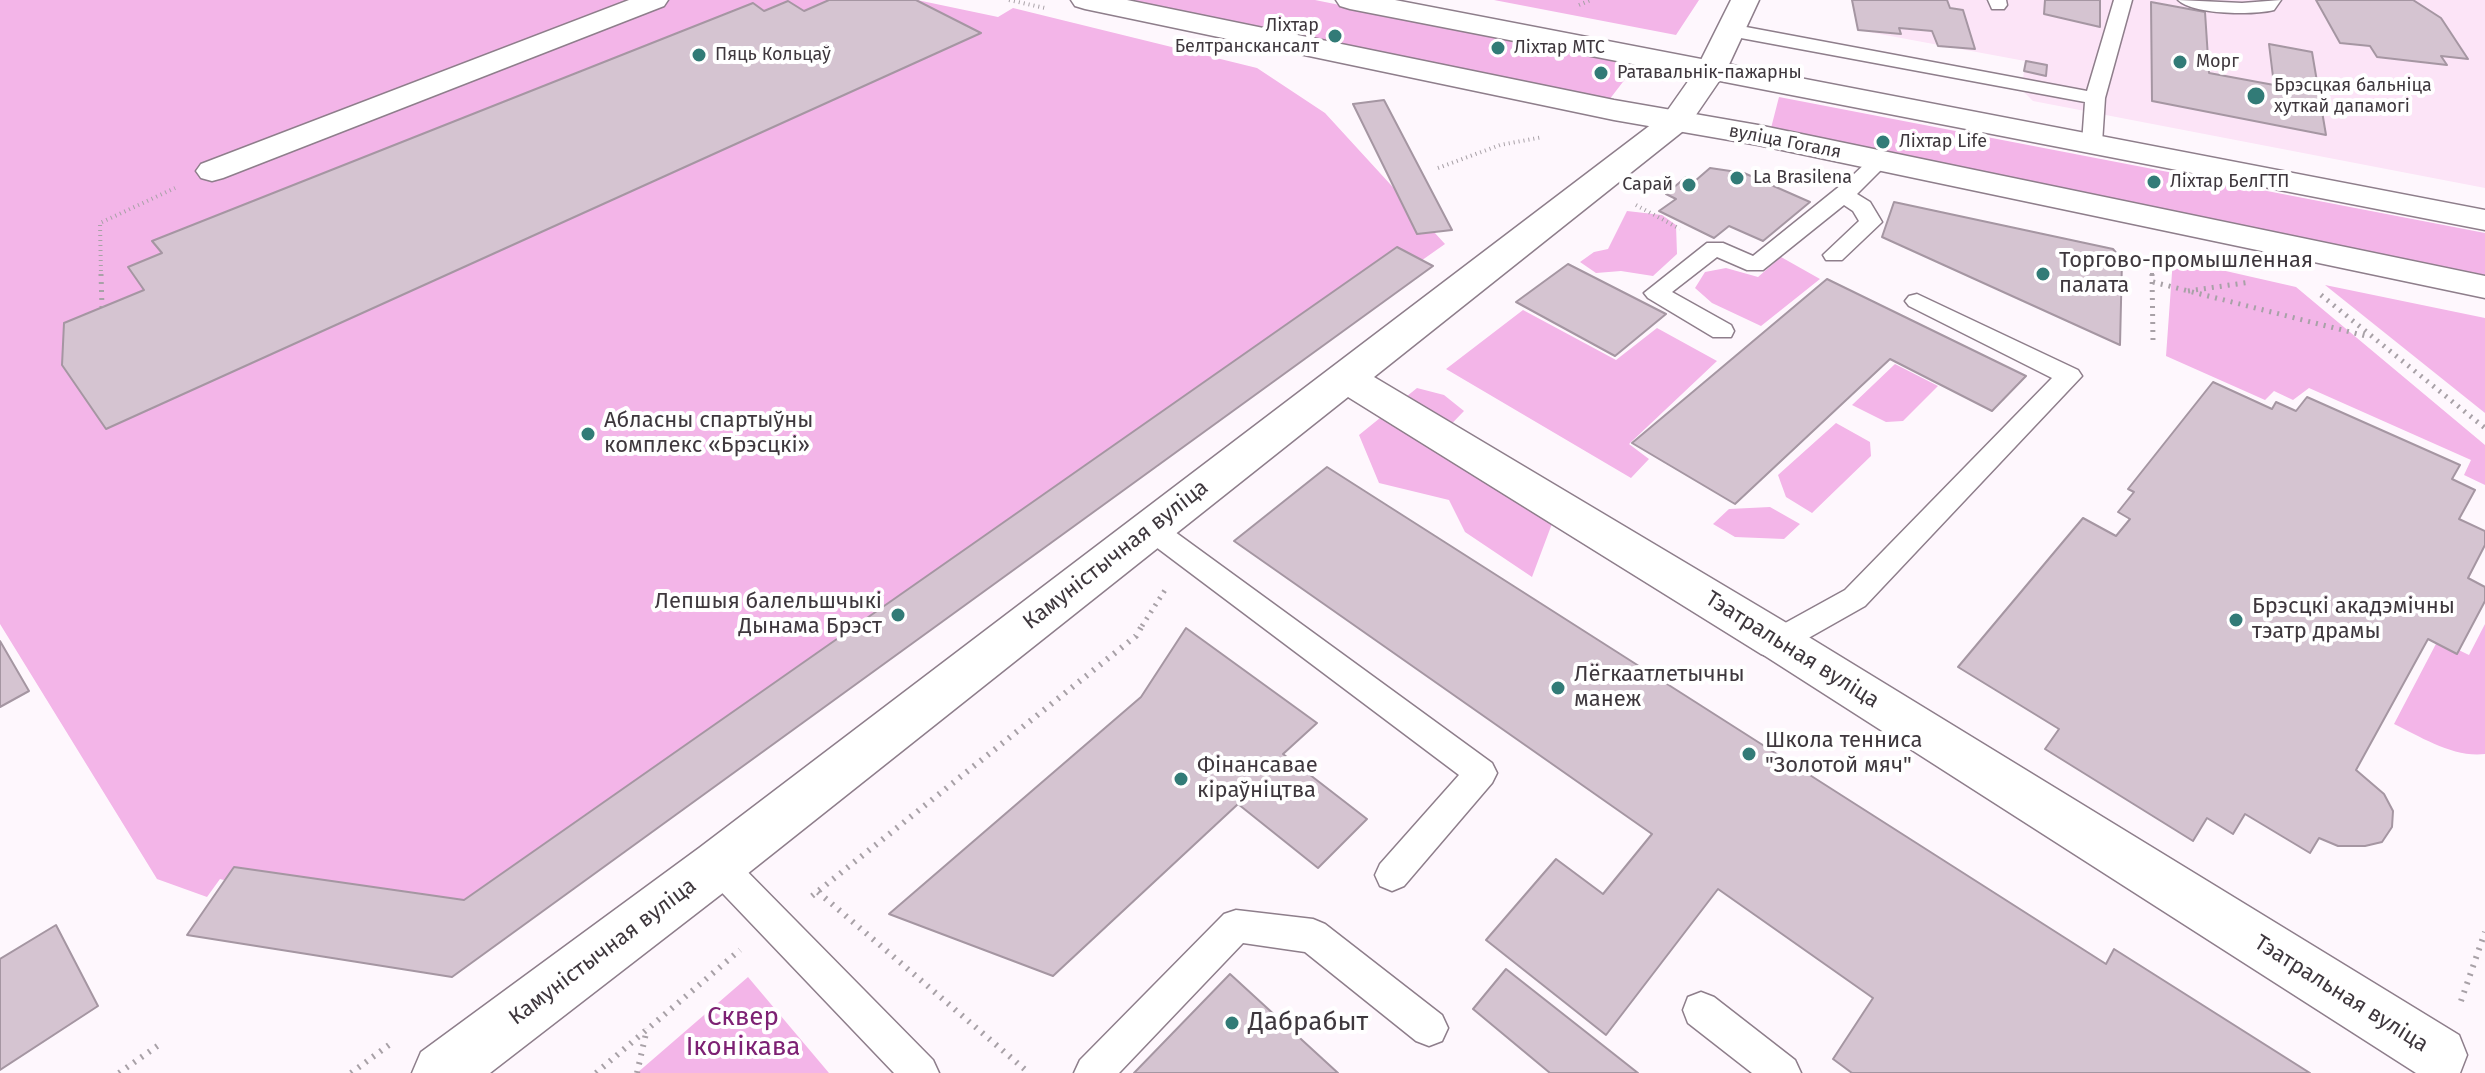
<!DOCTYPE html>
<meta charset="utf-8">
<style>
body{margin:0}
canvas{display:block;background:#fef7fd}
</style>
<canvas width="2485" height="1073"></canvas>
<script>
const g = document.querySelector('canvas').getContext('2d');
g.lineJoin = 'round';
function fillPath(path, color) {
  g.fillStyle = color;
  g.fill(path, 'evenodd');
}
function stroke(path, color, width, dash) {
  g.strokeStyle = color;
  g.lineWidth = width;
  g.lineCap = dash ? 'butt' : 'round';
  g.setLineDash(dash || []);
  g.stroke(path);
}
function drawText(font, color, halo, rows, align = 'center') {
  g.font = font + ' "Fira Sans",sans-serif';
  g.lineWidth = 8;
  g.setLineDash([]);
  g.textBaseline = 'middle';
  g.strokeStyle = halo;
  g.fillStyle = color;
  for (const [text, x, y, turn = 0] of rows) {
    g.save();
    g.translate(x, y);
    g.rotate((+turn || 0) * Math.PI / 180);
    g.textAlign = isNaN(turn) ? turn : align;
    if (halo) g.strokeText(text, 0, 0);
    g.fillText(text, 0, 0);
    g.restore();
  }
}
const built = new Path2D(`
 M1852,0H2485V188L2033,101L2022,90L2025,61L1858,30Z`);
const green = new Path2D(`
 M0,0H917L998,17L1013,8L1257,68L1325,113L1445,244L455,941L220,879L207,897L157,879L0,624Z
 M1124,0H1315L1636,65L1609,100Z
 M1494,0H1699L1676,35Z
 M1779,97L2485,233V275L1770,132Z
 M1627,211L1662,215L1676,225L1677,254L1653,276L1621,271L1596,273L1580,262L1594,252L1608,249Z
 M1781,257L1820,279L1761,326L1712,303L1695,288L1705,272L1726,268L1758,277Z
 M2173,259L2296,287L2485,445V485L2464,475L2471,460L2309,388L2293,400L2274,391L2265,400L2166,356Z
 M2325,285L2485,318V413Z
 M1523,310L1616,360L1657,328L1717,361L1629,444L1649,459L1631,478L1446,369Z
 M1895,364L1938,386L1903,421L1886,422L1852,405Z
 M1417,388L1444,395L1464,411L1435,441L1553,521L1532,577L1465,532L1449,500L1379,483L1359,435Z
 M1836,423L1870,442L1871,456L1812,513L1786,497L1778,475Z
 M1770,507L1800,524L1784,539L1735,537L1713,524L1729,509Z
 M2485,624V754C2454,758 2421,737 2394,724L2438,640L2469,655Z
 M748,977L829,1073H637Z`);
const building = new Path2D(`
 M829,0H916L981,33L106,429L62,365L64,323L144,290L128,267L162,253L152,241L753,3L764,11L788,1L804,11Z
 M1852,0H1947L1950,8L1963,10L1975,49L1938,46L1932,31L1899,28L1901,34L1858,30Z
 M2045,0H2100V27L2044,14Z
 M2316,0H2413L2441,18L2468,59L2441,56L2447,65L2377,57L2370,46L2340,43Z
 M2151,2L2205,12L2209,73L2274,85L2269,44L2312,52L2326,135L2152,101Z
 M2026,61L2047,65L2046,76L2024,71Z
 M1384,100L1452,230L1417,234L1353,104Z
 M1710,168L1744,173L1810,202L1763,241L1729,226L1714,238L1659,211L1676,199L1666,194L1686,177L1695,181Z
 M1894,202L2113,249L2122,260L2120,345L1882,237Z
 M1397,247L1433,266L452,977L187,935L234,867L464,900Z
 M1568,264L1666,314L1615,356L1516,302Z
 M1827,279L2026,376L1992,411L1890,359L1735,504L1632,443Z
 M2213,382L2272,409L2276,402L2296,411L2307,397L2460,465L2452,479L2475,490L2459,519L2485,531V545L2468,578L2485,587V601L2457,654L2428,639L2356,770L2384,794L2393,811L2392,827L2382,842L2365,846H2338L2319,838L2310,853L2245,814L2233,834L2207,818L2193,841L2045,749L2059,729L1958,667L2083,518L2116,536L2130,519L2118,512L2134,492L2128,489Z
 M1327,467L2106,964L2114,949L2310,1073H1852L1833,1059L1873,998L1718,889L1606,1035L1486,940L1556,859L1603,894L1652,834L1234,541Z
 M1186,628L1317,723L1283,754L1367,819L1318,868L1238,804L1053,976L889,914L1141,697Z
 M0,641L29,691L0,707Z
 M56,925L98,1006L0,1070V959Z
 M1506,969L1638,1073H1550L1473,1009Z
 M1230,974L1338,1073H1134Z`);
const pathFar2 = new Path2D(`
 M1009,0L1045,8
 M1579,5L1591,0
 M1438,168L1500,145L1543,137
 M1636,205L1680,229
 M2152,258V276
 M101,276L100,223L175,188`);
const pathFar1 = new Path2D(`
 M101,274L102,307
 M2152,274L2153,341
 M2153,282L2370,337
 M2188,291L2251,282
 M2321,295L2485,428
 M1142,626L1165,590`);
const path = new Path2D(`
 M818,892L1029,1073
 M812,896L1136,636L1143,624
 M2461,1001L2485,932
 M119,1073L163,1042
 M351,1073L393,1042
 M596,1073L740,950
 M637,1073L647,1029`);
const service = new Path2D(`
 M1988,0H2006L2007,5L2004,9H1992Z
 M2114,0H2132L2105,98L2102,143L2092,149L2082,143L2085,102L1730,36L1721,30L1730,24L2087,91Z
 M2178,0L2242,3L2281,0L2274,10C2253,15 2194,15 2178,0Z
 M1879,155L1890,161L1857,194L1870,202L1882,222L1842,260H1826L1823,255L1859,221L1853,211L1844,205L1763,270H1747L1717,257L1672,292L1731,325L1734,331L1731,337H1713L1648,298L1644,293L1707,243H1723L1753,256L1851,177L1872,157Z
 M1917,294L2078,370L2082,376L1865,606L1789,649L1778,653L1767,649L1763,641L1767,633L1845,590L2052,378L1909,306L1905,301L1909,296Z
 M1150,518L1160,521L1492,763L1497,773L1492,783L1404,886L1392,891L1380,886L1375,875L1380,864L1459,775L1140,535L1136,528L1140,521Z
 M718,850L730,854L933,1060L939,1073H894L706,876L701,865L706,854Z
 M1236,910L1313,919L1325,924L1442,1015L1448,1028L1442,1041L1429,1046L1416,1041L1305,952L1243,943L1119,1073H1074L1080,1060L1224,914Z
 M1701,992L1714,997L1795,1060L1801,1073H1752L1688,1023L1683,1010L1688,997Z`);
const pedestrian = new Path2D(`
 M629,0H668L664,6L223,178L212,181L201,178L196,171L201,164Z
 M1778,623L1794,628L2459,1035L2467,1055L2460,1073H2416L1762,654L1756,641L1762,628Z`);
const minor = new Path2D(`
 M1731,0H1759L1726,71L1687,128L1374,377L1795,628L1802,641L1795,654L1778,660L1761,654L1348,397L737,882L490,1073H412L421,1052L699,848L1665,114L1696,70Z`);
const secondary = new Path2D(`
 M1071,0H1127L1614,100L1758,125L2485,276V298L1758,145L1614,120L1085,9L1075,6Z
 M1336,0H1395L2485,210V230L1350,9L1340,6Z`);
const markers = [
 [1335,36,8,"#327b77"],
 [1498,48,8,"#327b77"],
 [699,55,8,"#327b77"],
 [2180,62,8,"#327b77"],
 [1601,73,8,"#327b77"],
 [2256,96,10,"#327b77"],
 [1883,142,8,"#327b77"],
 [1737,178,8,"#327b77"],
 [2154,182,8,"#327b77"],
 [1689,185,8,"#327b77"],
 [2043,274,8,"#327b77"],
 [588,434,8,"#327b77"],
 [898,615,8,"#327b77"],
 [2236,620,8,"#327b77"],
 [1558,688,8,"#327b77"],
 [1749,754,8,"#327b77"],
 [1181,779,8,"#327b77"],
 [1232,1023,8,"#327b77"]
];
const farPoinames = [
 ["Ліхтар",1319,26,"right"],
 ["Белтранскансалт",1319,47,"right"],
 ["Ліхтар МТС",1514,48],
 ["Пяць Кольцаў",715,55],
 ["Морг",2196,62],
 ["Ратавальнік-пажарны",1617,73],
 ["Брэсцкая бальніца",2274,86],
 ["хуткай дапамогі",2274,107],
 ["Ліхтар Life",1899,142],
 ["La Brasilena",1753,178],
 ["Ліхтар БелГТП",2170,182],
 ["Сарай",1673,185,"right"]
];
const farStreetnames = [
 ["вуліца Гогаля",1785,142,11]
];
const poiNames = [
 ["Торгово-промышленная",2059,261],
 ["палата",2059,286],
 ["Абласны спартыўны",604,421],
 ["комплекс «Брэсцкі»",604,446],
 ["Лепшыя балельшчыкі",882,602,"right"],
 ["Дынама Брэст",882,627,"right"],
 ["Брэсцкі акадэмічны",2252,607],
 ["тэатр драмы",2252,632],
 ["Лёгкаатлетычны",1574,675],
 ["манеж",1574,700],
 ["Школа тенниса",1765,741],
 ["\"Золотой мяч\"",1765,766],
 ["Фінансавае",1197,766],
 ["кіраўніцтва",1197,791]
];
const streetNames = [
 ["Камуністычная вуліца",1116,555,-38],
 ["Тэатральная вуліца",1792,650,32],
 ["Камуністычная вуліца",603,952,-37],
 ["Тэатральная вуліца",2341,994,32]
];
const nearParknames = [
 ["Сквер",743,1018],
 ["Іконікава",743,1048]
];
const nearPoinames = [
 ["Дабрабыт",1248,1023]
];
fillPath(built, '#fce4f7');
fillPath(green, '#f3b5e8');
fillPath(building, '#d5c4d1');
stroke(building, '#a596a2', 2);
stroke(service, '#8e7e8b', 3);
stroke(pedestrian, '#8e7e8b', 3);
stroke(minor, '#8e7e8b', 3);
stroke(secondary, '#8e7e8b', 3);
stroke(pathFar2, '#a8a1a7', 4, [1, 4]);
stroke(pathFar1, '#a8a1a7', 5, [2, 6]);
stroke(path, '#a8a1a7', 6, [2, 7]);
fillPath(service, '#fff');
fillPath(pedestrian, '#fff');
fillPath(minor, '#fff');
fillPath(secondary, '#fff');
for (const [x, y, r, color] of markers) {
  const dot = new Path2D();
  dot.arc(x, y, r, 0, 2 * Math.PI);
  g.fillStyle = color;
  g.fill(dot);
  stroke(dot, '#fff', 3);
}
drawText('18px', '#3e373d', '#fff', farPoinames, 'left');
drawText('18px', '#3e373d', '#fff', farStreetnames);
drawText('22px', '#3e373d', '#fff', poiNames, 'left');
drawText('22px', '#3e373d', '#fff', streetNames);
drawText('26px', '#7d2173', '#fff', nearParknames);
drawText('26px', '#3e373d', '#fff', nearPoinames, 'left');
</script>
